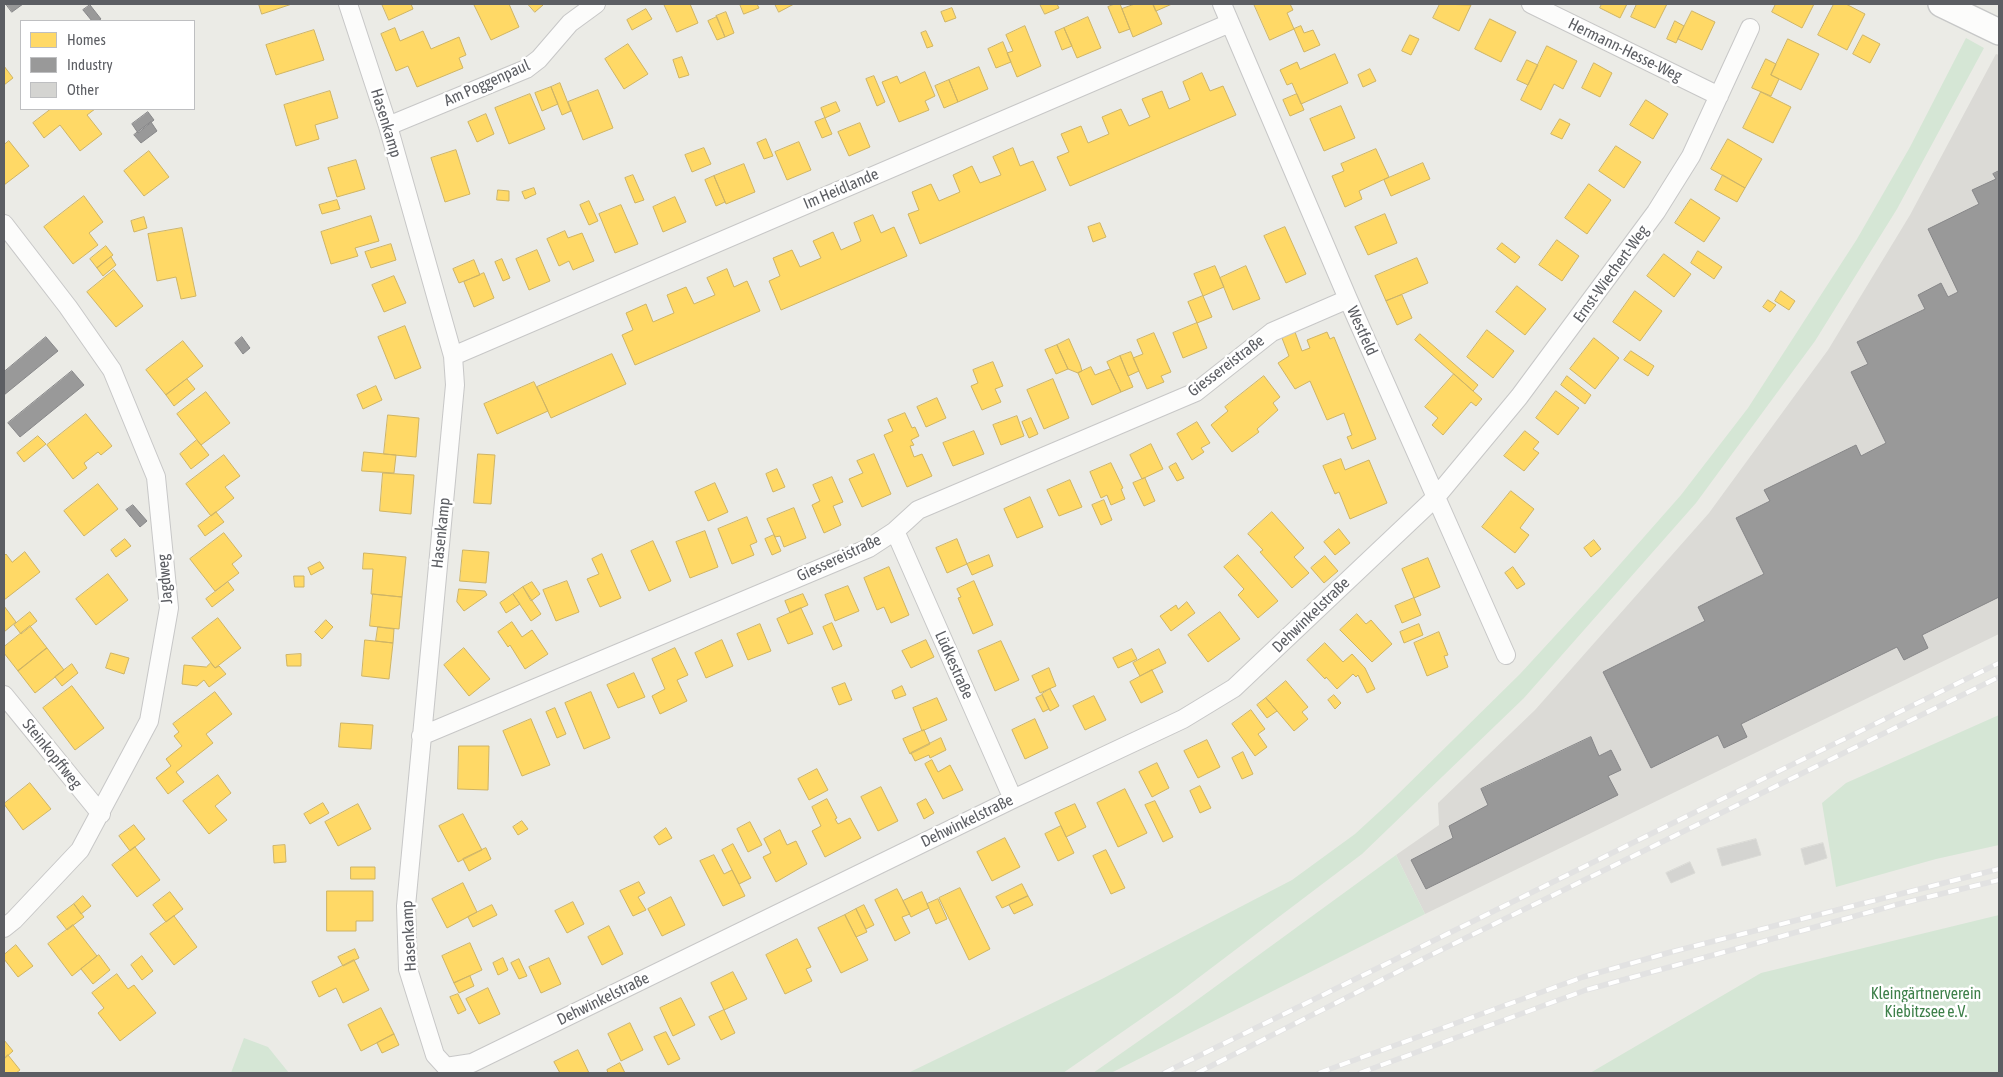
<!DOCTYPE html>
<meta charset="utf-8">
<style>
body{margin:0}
#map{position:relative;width:2003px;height:1077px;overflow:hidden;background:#ebebe6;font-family:"Asap Condensed",sans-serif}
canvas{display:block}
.frame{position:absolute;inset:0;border:5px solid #5c5e63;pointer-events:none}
.legend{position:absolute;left:20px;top:20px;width:175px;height:90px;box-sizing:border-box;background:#fff;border:1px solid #bebfc1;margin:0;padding:6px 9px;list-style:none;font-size:15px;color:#5c5e63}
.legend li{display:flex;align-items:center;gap:10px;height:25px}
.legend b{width:25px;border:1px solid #bebfc1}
</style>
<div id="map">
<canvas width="2003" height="1077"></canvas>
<div class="frame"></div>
<ul class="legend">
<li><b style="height:14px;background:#ffd966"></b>Homes</li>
<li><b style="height:14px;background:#999"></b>Industry</li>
<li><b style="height:14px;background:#d4d4d1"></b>Other</li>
</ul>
</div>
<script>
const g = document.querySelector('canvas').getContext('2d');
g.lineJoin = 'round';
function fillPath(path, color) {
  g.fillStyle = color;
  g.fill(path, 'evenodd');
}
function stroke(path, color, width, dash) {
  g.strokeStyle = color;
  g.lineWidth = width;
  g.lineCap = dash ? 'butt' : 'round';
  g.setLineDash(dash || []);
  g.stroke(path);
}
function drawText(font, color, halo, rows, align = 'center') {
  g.font = font + ' "Asap Condensed",sans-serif';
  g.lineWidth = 5;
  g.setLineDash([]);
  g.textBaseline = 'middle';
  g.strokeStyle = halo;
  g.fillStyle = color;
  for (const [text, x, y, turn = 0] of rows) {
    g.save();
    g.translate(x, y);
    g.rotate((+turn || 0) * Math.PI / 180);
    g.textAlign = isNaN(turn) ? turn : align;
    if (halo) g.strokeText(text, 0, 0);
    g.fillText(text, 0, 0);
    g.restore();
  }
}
const industrial = new Path2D(`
 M1996,54L1999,55V634L1425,914L1396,855L1439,825L1438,803L1535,710L1709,513L1828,350L1910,215Z`);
const green = new Path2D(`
 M1966,38L1984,48L1897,209L1815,341L1696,503L1524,698L1362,854L1177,994L1063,1073H908L1100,980L1292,880L1355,834L1391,801L1520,674L1599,588L1681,495L1748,408L1857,239L1910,147Z
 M1999,715V845L1936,859L1836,887L1822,803L1846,783Z
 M1396,855L1425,914L1111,1073H1093L1186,1008Z
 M1999,915V1073H1590L1761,973Z
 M244,1038L268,1047L289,1073H231Z`);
const homes = new Path2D(`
 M259,4H292L262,14Z
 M382,4H411L413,9L389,20Z
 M478,4H509L519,27L491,40L474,5Z
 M528,4H542L543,5L535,12Z
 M664,4H690L698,23L677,32Z
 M740,4H757L759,8L744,14Z
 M775,4H794L779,12Z
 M1040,4H1057L1059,8L1045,14Z
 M1115,4H1120L1130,29L1119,33L1108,7Z
 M1135,4H1153L1162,24L1133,37L1122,9Z
 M1153,4H1172L1156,11Z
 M1254,4H1290L1293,10L1287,13L1294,29L1270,40Z
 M1440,4L1471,5L1459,31L1433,18Z
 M1602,4H1627L1620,18L1600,8Z
 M1637,4H1667L1655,28L1631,17Z
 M1776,4H1814L1802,28L1772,12Z
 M1834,4H1846L1865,14L1847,50L1818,35Z
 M952,8L956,18L945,22L941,12Z
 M646,9L652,19L632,30L627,20Z
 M1692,11L1715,22L1702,50L1678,39Z
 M726,12L734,33L725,37L716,16Z
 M717,17L725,37L717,40L708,21Z
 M1088,17L1101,48L1077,58L1064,28Z
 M1490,19L1516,32L1501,62L1475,49Z
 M1675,21L1684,26L1676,43L1667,39Z
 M1025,26L1041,66L1017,77L1007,53L1013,51L1006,35Z
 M1301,26L1304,33L1313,30L1320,45L1304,52L1294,29Z
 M395,28L400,41L423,31L431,49L459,37L466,55L459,58L463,68L417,87L408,66L396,71L381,34Z
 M1064,28L1072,46L1062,50L1055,32Z
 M314,30L324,60L276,75L266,45Z
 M926,31L933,46L927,48L921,33Z
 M1410,35L1419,39L1411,55L1402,51Z
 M1863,35L1880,44L1870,63L1853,54Z
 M1788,39L1819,54L1801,90L1771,75Z
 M1003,42L1011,62L996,68L988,49Z
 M628,44L648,74L624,89L605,59Z
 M1547,46L1577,61L1563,89L1554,84L1541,110L1521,100Z
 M1335,54L1348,83L1301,104L1292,83L1287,85L1280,70L1297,62L1300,69Z
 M682,57L689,75L679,78L673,60Z
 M1766,59L1776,64L1771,75L1779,79L1771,96L1752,88Z
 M1527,60L1538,65L1528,85L1517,80Z
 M1594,63L1612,73L1600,97L1582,88Z
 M4,66L13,78L4,85Z
 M979,67L988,89L958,102L949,80Z
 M1370,69L1376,81L1363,87L1358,75Z
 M925,72L935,96L925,101L929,110L899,122L882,82L897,76L900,83Z
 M1202,73L1210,91L1223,86L1236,115L1070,186L1057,157L1069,152L1061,134L1081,126L1088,143L1109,134L1102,117L1121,109L1129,126L1150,117L1142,99L1162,91L1169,109L1190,100L1183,82Z
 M874,76L885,102L877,106L866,79Z
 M949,80L958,102L944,108L935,86Z
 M560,83L571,111L562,115L551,87Z
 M551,87L558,104L542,111L535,93Z
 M598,90L613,128L583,140L568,102Z
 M330,91L338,118L315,125L319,139L296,146L284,105Z
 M1761,92L1791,107L1773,143L1743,128Z
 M530,94L545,129L509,144L495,108Z
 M1297,94L1304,110L1290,116L1283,100Z
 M1646,100L1668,114L1653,139L1630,125Z
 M836,102L840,111L825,118L821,108Z
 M1341,106L1355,138L1324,151L1310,119Z
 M51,109H95L87,115L102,134L80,151L60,125L44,138L33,123Z
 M486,114L494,134L477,142L468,122Z
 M825,118L832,134L822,138L815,122Z
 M1560,119L1570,124L1562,139L1551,134Z
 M860,123L870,147L849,156L838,132Z
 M766,139L773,156L764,159L757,143Z
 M1728,139L1762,159L1745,188L1711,169Z
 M9,141L29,166L4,185V145Z
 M799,142L811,170L787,180L775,152Z
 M1616,146L1641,162L1624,188L1599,171Z
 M704,148L711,164L692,172L685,155Z
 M1013,148L1020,166L1033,161L1046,190L920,244L908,214L919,210L912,192L931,184L939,201L960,192L953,175L972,166L980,183L1001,175L993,157Z
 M1376,149L1389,177L1359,191L1362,199L1345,207L1332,176L1344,171L1341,164Z
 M456,150L470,194L445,202L431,158Z
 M149,151L169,177L144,196L124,171Z
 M356,160L365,189L337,197L328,168Z
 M1423,163L1430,179L1391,196L1384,180Z
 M744,164L755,192L726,204L714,176Z
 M633,175L644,200L635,203L625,178Z
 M1723,175L1745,188L1737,202L1715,190Z
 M714,176L725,202L716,206L705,180Z
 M1589,184L1611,200L1587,234L1565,218Z
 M534,188L536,194L525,199L522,192Z
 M498,190L509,191V201L497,200Z
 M84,196L103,222L89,233L98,245L73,264L44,227Z
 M675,197L686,222L663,232L653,207Z
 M1691,199L1720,218L1704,242L1675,223Z
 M337,200L340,209L322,214L319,205Z
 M589,201L598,221L589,225L580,205Z
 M621,205L638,244L615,253L599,214Z
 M1385,214L1397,243L1368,255L1355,227Z
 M873,215L881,233L894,227L907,256L781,310L769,281L780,276L773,258L792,250L800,267L821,258L813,241L833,232L841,250L861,241L854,223Z
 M371,216L379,241L355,248L358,256L331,264L321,232Z
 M144,217L147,228L134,232L131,221Z
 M1100,223L1106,237L1093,242L1088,227Z
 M1285,227L1306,274L1286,283L1264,236Z
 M182,228L196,296L181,299L176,277L157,281L148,234Z
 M565,231L568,238L582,233L594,261L573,270L569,261L559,266L547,239Z
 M1557,240L1579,256L1562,281L1539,265Z
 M1502,243L1520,257L1515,263L1497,249Z
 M391,244L396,260L371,268L365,252Z
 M106,246L113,255L97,268L90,259Z
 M537,250L550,281L529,290L516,259Z
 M1698,251L1722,267L1714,279L1691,263Z
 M1664,254L1691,274L1674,297L1647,276Z
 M111,257L116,265L103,276L97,268Z
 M1417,258L1428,283L1386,301L1375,276Z
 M502,259L510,278L503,281L495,262Z
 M474,260L480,275L459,283L453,269Z
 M1215,266L1224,287L1203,296L1194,274Z
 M1246,266L1260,299L1233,310L1220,278Z
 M727,269L734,287L747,281L760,311L635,365L622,335L633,330L626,313L646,304L653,322L674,313L667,295L686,287L694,304L715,295L707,278Z
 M114,270L143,306L116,327L87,292Z
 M484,273L494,298L474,307L464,282Z
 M394,276L406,303L384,312L372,285Z
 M1517,286L1546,309L1525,335L1496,312Z
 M1635,291L1662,311L1640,341L1613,322Z
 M1781,291L1795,301L1789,310L1775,301Z
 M1402,295L1412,318L1397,325L1386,301Z
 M1203,296L1212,317L1197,323L1188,302Z
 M1768,300L1776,305L1770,312L1763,307Z
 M1197,323L1207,348L1183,358L1173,333Z
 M405,326L421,368L395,379L378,337Z
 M1487,330L1514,351L1493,378L1467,357Z
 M1295,332L1302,351L1310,348L1307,340L1327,332L1330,339L1334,337L1376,439L1352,449L1347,437L1352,435L1344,413L1327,420L1310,381L1295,389L1278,363L1289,356L1282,338Z
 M1154,333L1171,372L1161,376L1164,382L1147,389L1133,358L1143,354L1137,340Z
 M1420,334L1478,385L1473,391L1415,340Z
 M1594,338L1619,358L1595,389L1570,369Z
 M1069,339L1080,364L1082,371L1078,373L1068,369L1057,345Z
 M183,341L203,366L166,395L146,370Z
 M1057,345L1068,369L1056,374L1045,350Z
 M1631,351L1654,366L1648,376L1624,360Z
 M1131,352L1139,371L1128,376L1120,356Z
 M612,354L626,384L551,418L537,387Z
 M1120,356L1133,387L1121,392L1107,362Z
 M993,362L1003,386L995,389L1001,402L982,410L971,386L978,383L973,370Z
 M1091,367L1095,375L1110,369L1121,392L1092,405L1078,373Z
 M1454,374L1482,399L1476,406L1471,402L1443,435L1432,425L1438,418L1425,407Z
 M1264,376L1280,397L1273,403L1278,410L1257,429L1259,432L1232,452L1211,425L1228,411L1225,407Z
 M1567,376L1591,395L1585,404L1561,385Z
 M187,379L195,389L174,406L166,395Z
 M1053,379L1069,418L1044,429L1027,390Z
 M534,382L548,411L497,434L484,404Z
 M376,386L382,400L363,409L357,395Z
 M1556,391L1579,408L1558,435L1536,418Z
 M206,392L230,423L201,445L177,414Z
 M937,398L946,418L926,427L917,407Z
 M905,413L912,428L915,427L919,436L911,440L914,445L910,446L914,457L922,454L932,476L907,487L884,435L893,431L888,420Z
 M86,414L112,446L101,455L98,452L84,463L87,468L73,479L47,445Z
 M388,415L419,418L416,457L384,454Z
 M1017,416L1024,436L1001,445L993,425Z
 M1031,418L1038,434L1029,438L1022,422Z
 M1197,422L1210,443L1201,448L1204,452L1192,460L1177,434Z
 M974,431L984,454L953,466L943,443Z
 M1525,431L1539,442L1533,449L1539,453L1524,471L1504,456Z
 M38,436L46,444L24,462L17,453Z
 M197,440L209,455L191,469L180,454Z
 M1151,444L1163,469L1142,479L1130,455Z
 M364,452L396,455L394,473L362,471Z
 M478,454L495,455L491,504L474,503Z
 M874,454L891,494L862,507L849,479L863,473L857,461Z
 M224,455L240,476L225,487L234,498L211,516L186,484Z
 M1341,459L1345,470L1369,460L1387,503L1350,519L1339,492L1335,494L1323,466Z
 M1111,463L1123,488L1121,489L1125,499L1111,505L1107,495L1101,498L1090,472Z
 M1176,463L1184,478L1177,481L1169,467Z
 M777,469L785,487L773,492L766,474Z
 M383,473L414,475L411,514L380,511Z
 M832,477L843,502L833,506L841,525L824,533L812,505L820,501L813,485Z
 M1145,478L1155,501L1144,506L1133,483Z
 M1070,480L1082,507L1059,516L1047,490Z
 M715,483L728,512L708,521L695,492Z
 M98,484L118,509L84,536L64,511Z
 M1511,491L1534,509L1520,528L1529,535L1515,553L1482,527Z
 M1030,497L1043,527L1017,538L1004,509Z
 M1104,500L1112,520L1101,525L1092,505Z
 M794,508L806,538L784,547L780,536L775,537L767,519Z
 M216,512L224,522L205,536L198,526Z
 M1272,512L1304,548L1294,557L1309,573L1292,588L1260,552L1263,550L1248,534Z
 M747,517L757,542L750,545L754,555L732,564L718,529Z
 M1339,529L1350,543L1335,555L1324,542Z
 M705,531L718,567L690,578L676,542Z
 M224,533L242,556L232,564L239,573L215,591L190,559Z
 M774,535L781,551L772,555L765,539Z
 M125,539L131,546L116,557L111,550Z
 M957,539L967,564L947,573L936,548Z
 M1594,540L1601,549L1591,557L1584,548Z
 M653,541L671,581L649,591L631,551Z
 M463,550L489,552L486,583L460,581Z
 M25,552L40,572L4,600V556L6,554L12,562Z
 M364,553L406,557L402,597L371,594L373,569H363Z
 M602,554L621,598L600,607L587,579L599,574L592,559Z
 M989,555L993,566L972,575L967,564Z
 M1238,555L1278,601L1258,618L1238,595L1244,589L1224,567Z
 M1325,556L1338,571L1324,583L1311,568Z
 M1428,558L1440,587L1414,598L1402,569Z
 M320,562L324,568L311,575L308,568Z
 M889,567L909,615L891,623L884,607L877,610L864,578Z
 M1513,567L1525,584L1517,589L1505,573Z
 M108,574L128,600L96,625L76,599Z
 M294,576H304V587H295Z
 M567,581L579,612L556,621L543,590Z
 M974,581L993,625L973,634L958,598L961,597L957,589Z
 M228,582L234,590L212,607L206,599Z
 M532,582L540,594L531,601L523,587Z
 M848,586L859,611L835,621L825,595Z
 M523,587L541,614L531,621L513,594Z
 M459,589L485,591L487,595L464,611L457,602Z
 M373,594L402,597L399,629L370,626Z
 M513,594L520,604L506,613L500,603Z
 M803,594L808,605L790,613L785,601Z
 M1414,598L1421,615L1402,623L1395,606Z
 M1187,602L1195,613L1171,631L1160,616L1176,605L1178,609Z
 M4,606L16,622L4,632Z
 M801,608L813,634L788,644L777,619Z
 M30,612L37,621L21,634L14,625Z
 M1220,612L1240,639L1208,662L1188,635Z
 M1357,614L1366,624L1371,620L1392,644L1372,662L1340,630Z
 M218,618L241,648L215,668L192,638Z
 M326,620L333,627L322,639L315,632Z
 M512,622L522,637L532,630L548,654L525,669L510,645L508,647L498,632Z
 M832,623L842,646L833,650L823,627Z
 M760,624L771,651L748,660L737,634Z
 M1419,624L1423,635L1404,643L1400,632Z
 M30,626L47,648L18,671L4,653V647Z
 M378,627L394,629L393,643L376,641Z
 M1439,632L1448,655L1444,656L1448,667L1427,676L1414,643Z
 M365,640L393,643L389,679L362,676Z
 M722,640L733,666L706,678L695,653Z
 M926,640L934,657L911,668L902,651Z
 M1001,641L1019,680L995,691L978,651Z
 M1325,643L1343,662L1352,654L1365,668L1375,689L1367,693L1358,675L1356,677L1353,674L1337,689L1326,677L1325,679L1307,660Z
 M47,648L64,670L35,693L18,671Z
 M464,648L490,679L469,696L444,665Z
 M675,648L688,675L677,680L687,701L660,714L652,696L665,689L652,659Z
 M1132,649L1137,659L1118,668L1113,658Z
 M1159,649L1166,663L1140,676L1133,663Z
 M111,653L129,658L124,674L106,668Z
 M301,654V666H287L286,655Z
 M211,663L215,668L219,666L226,674L209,687L204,680L197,686L182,684L184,665L206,667Z
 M72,664L78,673L62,686L55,677Z
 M1049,668L1056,686L1040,693L1032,676Z
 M1152,670L1163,692L1141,703L1130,682Z
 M634,673L645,697L618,708L607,685Z
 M1286,681L1308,707L1302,712L1308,719L1294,731L1266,698Z
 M845,683L852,700L839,705L832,688Z
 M72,686L104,728L75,750L43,708Z
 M902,686L906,695L895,699L892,691Z
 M1050,689L1059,706L1050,711L1042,694Z
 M215,692L232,714L206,734L213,743L176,772L184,782L168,794L156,778L171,766L166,759L182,746L174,736L179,732L173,724Z
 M591,692L610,738L584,749L565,703Z
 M1042,695L1049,709L1043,712L1036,698Z
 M1334,695L1341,703L1335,709L1328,700Z
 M1094,696L1106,720L1085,730L1073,706Z
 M937,698L947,720L922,731L913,708Z
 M1266,698L1277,711L1267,718L1257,705Z
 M555,708L566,734L557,738L546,712Z
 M1251,710L1265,729L1258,734L1267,747L1255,756L1232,724Z
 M531,719L550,765L522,776L503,731Z
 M1035,719L1048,748L1025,759L1012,730Z
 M341,723L373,725L371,749L339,747Z
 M924,730L930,744L910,754L903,739Z
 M941,738L946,750L930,758L929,755L915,761L911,753Z
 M1207,740L1220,767L1198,778L1184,751Z
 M459,746H489L488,790L458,789Z
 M1243,752L1253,774L1242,779L1232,758Z
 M932,760L938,772L950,765L963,790L943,799L925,764Z
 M1157,763L1169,788L1152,797L1139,772Z
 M817,769L828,790L809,800L798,779Z
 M218,775L231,793L215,806L227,820L209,834L183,801Z
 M30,783L51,809L23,830L4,804Z
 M1200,786L1211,808L1200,813L1190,791Z
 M881,787L898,821L878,831L861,797Z
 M1125,789L1147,833L1118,847L1097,803Z
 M827,799L837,818L835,819L838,824L850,818L861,838L825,857L812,831L821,826L812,807Z
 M926,799L934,813L924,819L917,804Z
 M1155,801L1173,837L1163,842L1145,805Z
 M323,803L329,813L310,824L304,814Z
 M358,804L371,829L338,846L325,822Z
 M1075,804L1086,827L1066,837L1055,813Z
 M463,814L482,850L458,862L439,826Z
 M522,821L528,829L518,835L513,827Z
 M750,822L762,845L748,852L737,829Z
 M134,825L145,839L130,851L119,836Z
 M1061,826L1074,853L1058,861L1045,834Z
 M666,828L672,838L659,845L654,837Z
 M780,830L787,845L796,841L807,864L776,882L763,857L771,853L764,839Z
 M1005,838L1020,867L992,881L977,852Z
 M733,844L751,878L739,884L722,850Z
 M285,845L286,862L274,863L273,846Z
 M135,847L160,880L137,897L112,865Z
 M486,848L491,859L469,871L463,859Z
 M1106,850L1125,888L1111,894L1093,856Z
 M714,855L724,874L732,870L745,896L723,906L700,861Z
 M351,867H375V879H351Z
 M639,882L645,893L638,897L646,910L633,916L620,891Z
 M463,883L477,912L447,928L432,899Z
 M1022,884L1028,896L1002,908L996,897Z
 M960,888L990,949L969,960L939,898Z
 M897,889L910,914L902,917L910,933L895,941L875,900Z
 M327,891H373V921H356V931H327Z
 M170,892L183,909L166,922L153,905Z
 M922,892L929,908L911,917L903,901Z
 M83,896L91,906L81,914L74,904Z
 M1028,896L1033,905L1014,914L1009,905Z
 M671,897L685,925L662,936L648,909Z
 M938,899L947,919L936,924L927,904Z
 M573,902L584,924L567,933L555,911Z
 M74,904L84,917L67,930L57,917Z
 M492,905L497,915L473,927L468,917Z
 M864,905L874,925L866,929L856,909Z
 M856,909L867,932L856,937L845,915Z
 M845,915L868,960L841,973L818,928Z
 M174,916L197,947L174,965L150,934Z
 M73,925L97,956L72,976L48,944Z
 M609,926L623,954L602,965L588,937Z
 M797,939L811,967L806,969L812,981L785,994L766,955Z
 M470,943L482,970L454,983L442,956Z
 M16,945L33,966L18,977L4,959V955Z
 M355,949L359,958L343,966L338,957Z
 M99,955L110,970L93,984L81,969Z
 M142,956L153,971L142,980L131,965Z
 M503,958L508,970L498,975L493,963Z
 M549,958L561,984L541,993L529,967Z
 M519,959L527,976L519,979L511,963Z
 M354,960L369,990L343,1003L336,988L319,997L312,982Z
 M733,972L747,999L724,1010L711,983Z
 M117,974L128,989L134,985L156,1013L120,1041L98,1013L104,1008L92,993Z
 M470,976L474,986L459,993L454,983Z
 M488,988L500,1014L479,1024L466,999Z
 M458,994L466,1010L458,1014L450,997Z
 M681,998L695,1025L673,1036L660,1008Z
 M381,1008L394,1034L361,1051L348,1025Z
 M724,1010L735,1033L721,1040L709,1017Z
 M630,1023L643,1050L621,1061L608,1034Z
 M666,1032L680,1059L668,1065L654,1037Z
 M394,1034L399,1045L382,1053L377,1043Z
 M4,1040L13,1051L4,1059Z
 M578,1050L589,1073H560L554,1062Z
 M8,1055L20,1070L16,1073H4V1059Z
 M620,1063L625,1073H608L607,1070Z`);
const industry = new Path2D(`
 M6,4H23L12,12Z
 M90,5L101,19L98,21H92L83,10Z
 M148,112L154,120L138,133L132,124Z
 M151,122L157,131L141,143L134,135Z
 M1999,171V597L1922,635L1928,648L1904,660L1897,647L1741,724L1747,737L1724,748L1718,735L1651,768L1603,672L1705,621L1698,607L1764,574L1736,518L1770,501L1764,490L1856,445L1861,456L1886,443L1851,372L1868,364L1857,342L1925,309L1918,295L1941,283L1948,297L1958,292L1928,229L1979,204L1972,190L1996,179L1993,174Z
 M46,337L58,351L4,395V372Z
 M242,337L250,348L243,354L235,343Z
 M72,371L84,385L20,437L8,423Z
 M133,505L147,521L140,527L126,510Z
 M1591,737L1599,756L1611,750L1621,770L1608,776L1618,795L1426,889L1411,860L1453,838L1449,826L1488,805L1481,789Z`);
const building = new Path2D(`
 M1756,839L1761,855L1722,866L1717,849Z
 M1823,843L1827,858L1805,865L1801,849Z
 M1690,862L1695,873L1671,883L1666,873Z`);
const street = new Path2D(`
 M348,4L388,126L453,356L455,385L406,906L408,969L435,1055L446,1067L472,1063L1013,799L1183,719L1234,688L1436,497L1519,397L1656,212L1691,156L1750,28
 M1222,4L1348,299L1506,655
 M1531,4L1719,96
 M388,126L526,69L539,59L570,23L596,4
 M4,224L68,307L112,370L156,477L169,608L149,721L80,850L14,920L4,928
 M453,356L1230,23
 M895,531L1013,799
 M4,695L101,814
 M421,736L869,548L895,531L918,510L1196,392L1272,332L1348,299`);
const secondary = new Path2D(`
 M1941,4L1999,32`);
const rail = new Path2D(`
 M1164,1073L1999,663
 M1197,1073L1433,954L1999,677
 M1319,1073L1583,977L1671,952L1999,869
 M1360,1073L1586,990L1899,904L1999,880`);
const streetNames = [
 ["Hermann-Hesse-Weg",1625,50,26],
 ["Am Poggenpaul",487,83,-24],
 ["Hasenkamp",386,123,73],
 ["Im Heidlande",841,189,-23],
 ["Ernst-Wiechert-Weg",1611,274,-54],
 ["Westfeld",1362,331,66],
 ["Giessereistraße",1226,366,-37],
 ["Hasenkamp",441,533,-84],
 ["Giessereistraße",839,558,-25],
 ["Jagdweg",165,579,-95],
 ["Dehwinkelstraße",1311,615,-44],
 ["Lüdkestraße",954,665,66],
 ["Steinkopffweg",52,754,51],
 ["Dehwinkelstraße",967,821,-26],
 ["Hasenkamp",409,936,-93],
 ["Dehwinkelstraße",603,999,-26]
];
const parkNames = [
 ["Kleingärtnerverein",1926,994],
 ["Kiebitzsee e.V.",1926,1012]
];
fillPath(industrial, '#dbdad6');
fillPath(green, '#d5e6d5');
fillPath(homes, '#ffd966');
stroke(homes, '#ceb465', 1);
fillPath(industry, '#999');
stroke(industry, '#878789', 1);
fillPath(building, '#d4d4d1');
stroke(building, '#dadad6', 1);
stroke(street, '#c7c7c7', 20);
stroke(secondary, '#c7c8c8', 28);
stroke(street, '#fcfcfb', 18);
stroke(secondary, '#fcfcfb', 25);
stroke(rail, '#e2e2e2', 5.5);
stroke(rail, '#fff', 4, [11]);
drawText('16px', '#5c5e63', '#fff', streetNames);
drawText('16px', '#3e804a', '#fff', parkNames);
</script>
